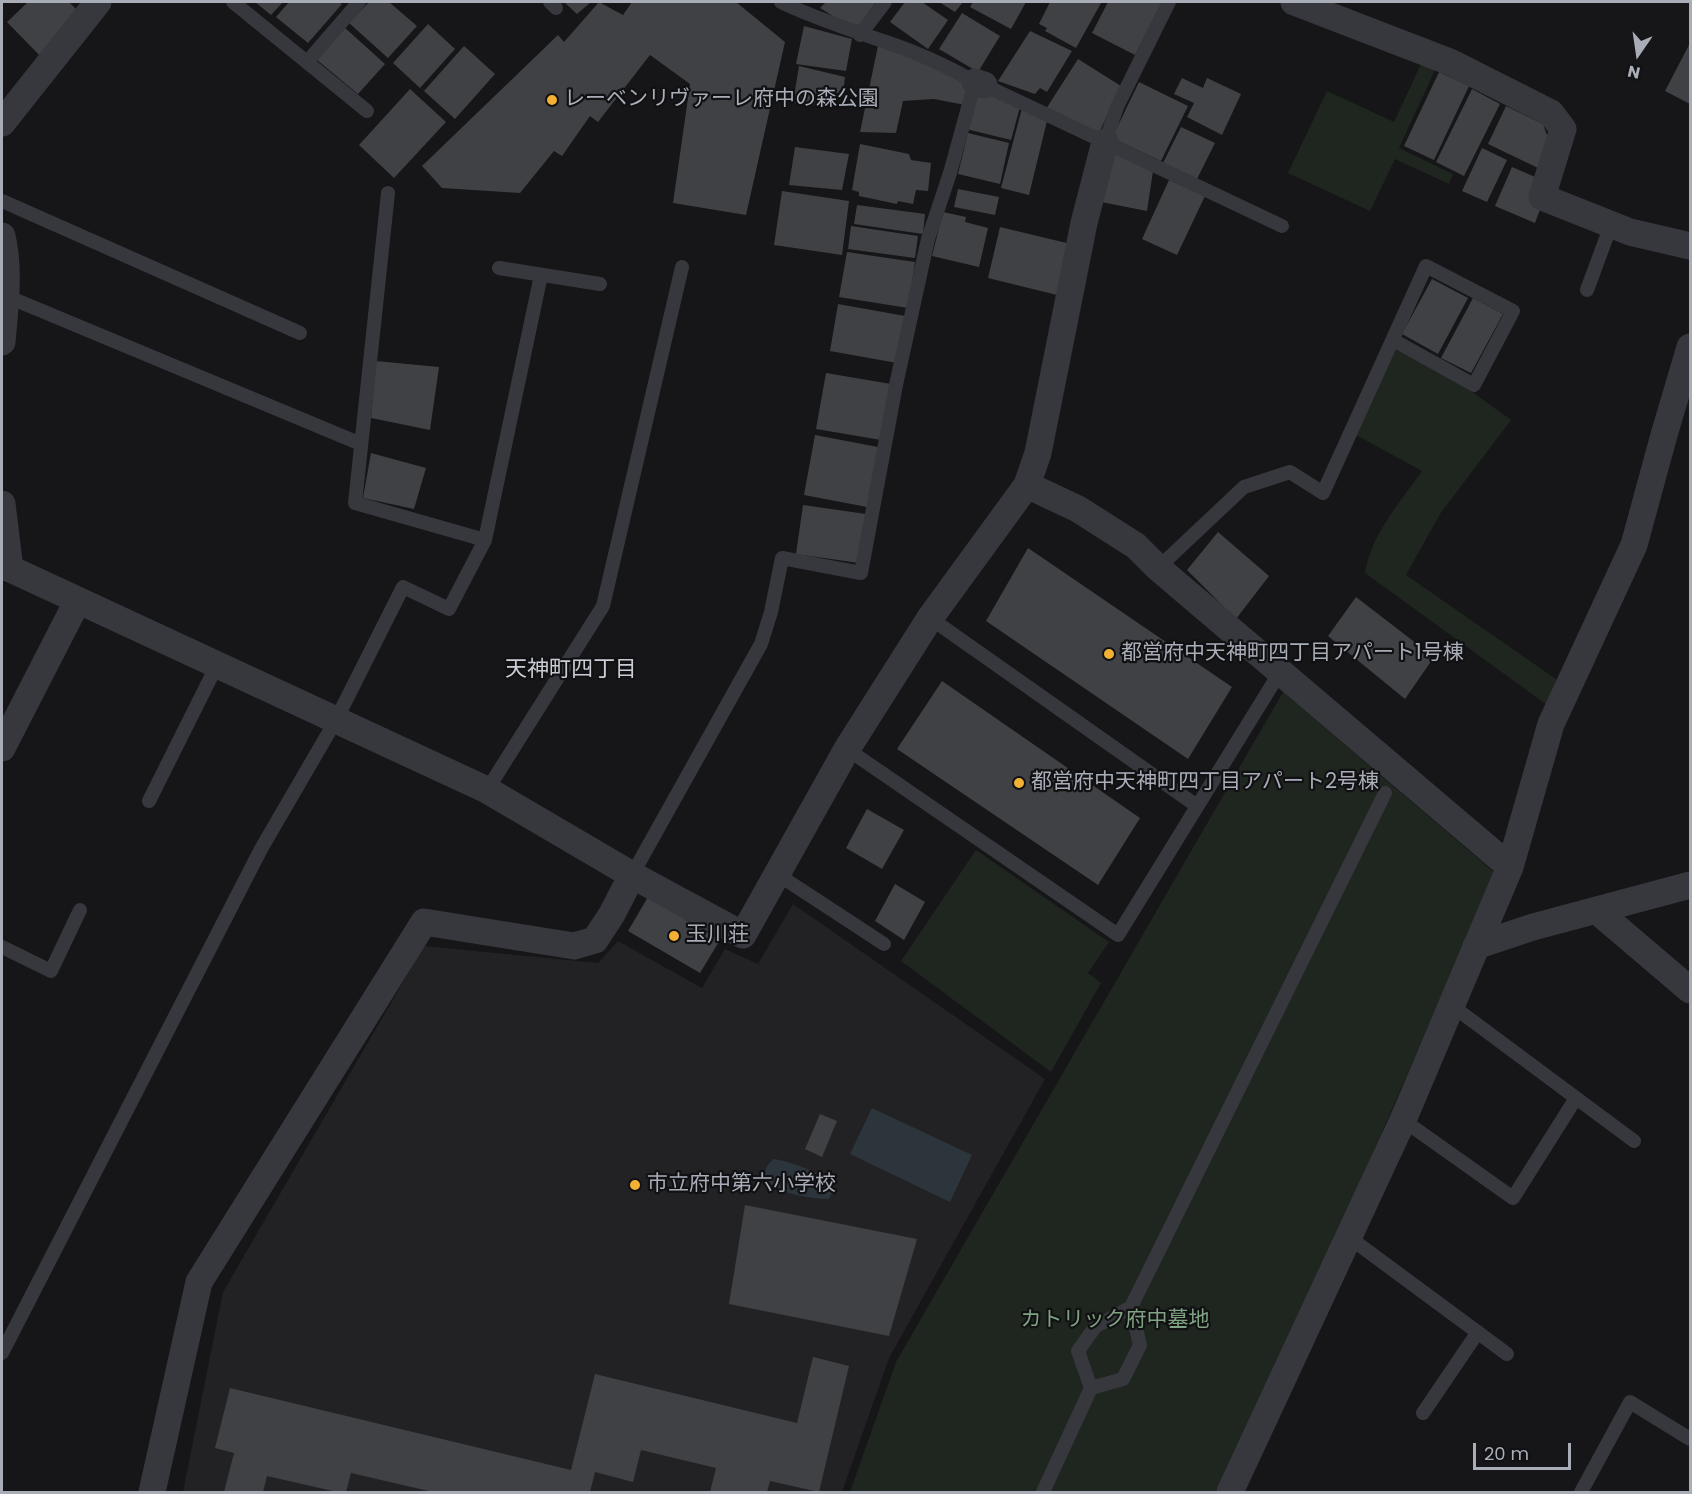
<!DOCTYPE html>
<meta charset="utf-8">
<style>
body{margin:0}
#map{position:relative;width:1692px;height:1494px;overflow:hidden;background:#161618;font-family:Poppins,sans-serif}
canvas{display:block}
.frame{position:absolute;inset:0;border:3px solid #a8adb8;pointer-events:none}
.north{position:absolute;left:1608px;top:24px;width:60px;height:60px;-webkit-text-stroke:4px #111113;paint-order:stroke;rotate:193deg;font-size:16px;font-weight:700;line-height:24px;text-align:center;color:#a8adb8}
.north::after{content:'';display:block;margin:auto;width:21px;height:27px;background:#a8adb8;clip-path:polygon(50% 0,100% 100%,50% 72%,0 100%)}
.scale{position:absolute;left:1473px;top:1443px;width:98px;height:27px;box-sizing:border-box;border:3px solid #a8adb8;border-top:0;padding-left:8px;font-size:18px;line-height:21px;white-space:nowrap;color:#a8adb8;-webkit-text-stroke:4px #111113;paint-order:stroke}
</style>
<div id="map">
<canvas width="1692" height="1494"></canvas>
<div class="frame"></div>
<div class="north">N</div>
<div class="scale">20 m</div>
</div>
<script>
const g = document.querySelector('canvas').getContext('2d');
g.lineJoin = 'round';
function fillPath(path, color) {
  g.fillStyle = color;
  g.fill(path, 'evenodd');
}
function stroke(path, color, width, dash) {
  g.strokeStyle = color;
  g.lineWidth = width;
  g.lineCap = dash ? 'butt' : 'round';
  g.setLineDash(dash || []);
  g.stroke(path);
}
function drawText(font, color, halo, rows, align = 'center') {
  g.font = font + ' Poppins,"Noto Sans JP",sans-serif';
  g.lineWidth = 4.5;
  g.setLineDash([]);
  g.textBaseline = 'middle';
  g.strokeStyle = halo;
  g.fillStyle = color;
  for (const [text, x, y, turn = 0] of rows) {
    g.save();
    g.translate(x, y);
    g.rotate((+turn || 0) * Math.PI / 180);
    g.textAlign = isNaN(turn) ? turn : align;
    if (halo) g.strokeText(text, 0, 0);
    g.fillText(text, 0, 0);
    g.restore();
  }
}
const built = new Path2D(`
 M793,904L1045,1079L889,1358L842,1492H183L223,1292L424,946L598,963L618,941L702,988L725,949L758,964Z`);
const green = new Path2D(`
 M1422,62L1436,68L1399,148L1453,174L1449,184L1395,159L1370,211L1288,173L1327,91L1394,122Z
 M1395,349L1471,391L1511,420L1440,514L1406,575L1566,686L1554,710L1365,573C1371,535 1400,502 1422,471L1356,435Z
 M1283,692L1495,873L1225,1492H850L896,1362Z
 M976,850L1109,942L1088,973L1101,983L1051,1072L901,961Z`);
const water = new Path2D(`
 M872,1108L972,1155L950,1202L850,1154Z
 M773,1159C786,1160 826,1174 832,1185C835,1190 831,1194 829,1199C810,1199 783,1193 766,1184C763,1173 765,1167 773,1159Z`);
const building = new Path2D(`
 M28,2H69L81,14L43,59L7,22Z
 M255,2H283L271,15Z
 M289,2H339L342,4L308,43L276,17Z
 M369,2H389L417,26L388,58L349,23Z
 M564,2H591L577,14Z
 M599,2L623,15L632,2H736L785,42L746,215L673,203L690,84L650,55L598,122L590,116L562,156L554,151L520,193L442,188L422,166L558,35L564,42Z
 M826,2H876L858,27L836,18L820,8Z
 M905,2H922L948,20L928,49L890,22Z
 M939,2H963L955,12Z
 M973,2H1026L1011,29L970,7Z
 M1050,2H1098L1101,3L1076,48L1045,31L1047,28L1039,24Z
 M1108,2H1162L1135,55L1092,33Z
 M962,13L1000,36L978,72L939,49Z
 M428,24L455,49L420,88L393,63Z
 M804,26L852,39L846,71L796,64Z
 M344,27L385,64L358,94L317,60Z
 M1030,31L1072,51L1047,92L1040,88L1035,94L998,81Z
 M879,41L971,82L965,105L934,99L903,101L896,133L860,132Z
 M1690,43V104L1665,91Z
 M464,46L495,74L455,119L424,91Z
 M1078,59L1121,86L1098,135L1046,109Z
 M799,66L845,77L843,94L835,93L834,107L793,103Z
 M1439,72L1469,86L1434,160L1404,146Z
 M1182,78L1203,88L1207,78L1241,94L1222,135L1187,117L1194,103L1174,94Z
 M1139,82L1188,106L1161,161L1112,138Z
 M978,87L1020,107L1011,140L966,129Z
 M410,89L446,122L394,178L359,145Z
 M1472,89L1500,104L1464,176L1436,162Z
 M1506,106L1543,124L1548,138L1538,168L1488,144Z
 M1022,108L1047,121L1029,195L1001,188Z
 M1181,127L1215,143L1197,179L1163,163Z
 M968,133L1009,143L1000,184L958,174Z
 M860,144L909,154L911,160L931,163L928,191L916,190L913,204L898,201L897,204L859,196V192L852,190Z
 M795,147L849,154L842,190L789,185Z
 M1108,148L1153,171L1147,211L1096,201Z
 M1482,148L1507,160L1487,202L1462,191Z
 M1512,167L1542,180L1541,207L1535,223L1495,206Z
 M1169,180L1205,196L1177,255L1142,239Z
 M958,189L999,197L995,215L954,207Z
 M782,191L849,201L842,255L774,245Z
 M857,205L925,214L923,234L854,224Z
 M943,212L966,217L965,222L988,228L979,267L932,256Z
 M851,226L918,236L915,258L848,249Z
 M1000,227L1075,245L1061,296L988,278Z
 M847,252L915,262L908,308L839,297Z
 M1432,279L1468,298L1438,354L1402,334Z
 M1473,298L1503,314L1471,373L1441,358Z
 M838,304L905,316L897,363L830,351Z
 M376,361L439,367L430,430L371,418Z
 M826,373L891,384L881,440L816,429Z
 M815,435L878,447L867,507L804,495Z
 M371,453L426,468L414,509L363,498Z
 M803,505L866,514L859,563L796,554Z
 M1218,532L1269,576L1236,619L1187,570Z
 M1028,548L1232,687L1188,759L986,621Z
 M1356,597L1434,657L1405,699L1328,636Z
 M942,681L1140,818L1098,885L897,749Z
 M867,809L904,830L882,869L846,848Z
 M895,884L925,902L904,940L875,921Z
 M648,897L720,940L700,973L628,931Z
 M820,1114L837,1121L822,1157L805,1149Z
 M745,1205L917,1239L889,1336L729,1304Z
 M813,1357L849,1366L819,1492L770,1481L767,1492H710L716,1468L641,1450L633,1482L595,1472L590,1492H433L351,1473L346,1492H337L267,1476L263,1492H224L234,1453L215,1448L230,1388L571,1470L595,1374L797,1423Z`);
const service = new Path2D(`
 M233,2L367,111
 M550,2L556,8
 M860,35L885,2
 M307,62L359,2
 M984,85L1282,226
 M1105,142L1117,107L1169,2
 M388,193L355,503L485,540
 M2,201L300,333
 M499,268L600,284
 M1587,290L1611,225
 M6,296L361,444
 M1158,568L1244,487L1290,472L1323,493L1426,266L1513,311L1474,385L1393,340
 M930,618L1197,806
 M847,749L1118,935L1280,672
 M487,790L603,606L682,267
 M149,801L217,665
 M777,874L884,944
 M632,875L761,644L771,612L782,558L861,573L896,385L928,239L950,173L975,82C947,66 916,52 886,42C849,29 816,19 781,2
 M2,947L51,971L80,910
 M1451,1005L1634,1141
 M1403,1120L1513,1198L1576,1098
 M1350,1238L1507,1354
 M2,1353L261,849L336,720L403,587L449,609L485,540L541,275
 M1091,1388L1078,1351L1095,1327L1131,1307
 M1423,1413L1478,1332
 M1043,1492L1091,1388L1123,1379L1140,1345L1131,1307L1385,793
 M1581,1492L1630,1402L1690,1439`);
const minor = new Path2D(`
 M1294,2L1450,62L1551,113L1563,129L1542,197L1630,232L1690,246
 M975,82L984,85
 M2,123L98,2
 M2,236C10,271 5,307 2,342
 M1027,485L1078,509L1136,546L1158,568L1510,867
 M2,504L10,569
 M2,565L487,790L632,875L743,935L847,749L930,618L1027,485L1038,453L1084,223L1105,142
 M2,748L78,600
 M1596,910L1690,990
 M1476,946L1533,927L1690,885
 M152,1492L199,1282L424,922L574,946L595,940L612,914L632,875
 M1230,1492L1403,1120L1510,867L1551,724L1634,545L1664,435L1690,347`);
const markers = [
 [552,100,6,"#f2b134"],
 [1109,654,6,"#f2b134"],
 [1019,783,6,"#f2b134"],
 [674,936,6,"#f2b134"],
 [635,1185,6,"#f2b134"]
];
const poiNames = [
 ["レーベンリヴァーレ府中の森公園",564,100],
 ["都営府中天神町四丁目アパート1号棟",1121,654],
 ["都営府中天神町四丁目アパート2号棟",1031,783],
 ["玉川荘",686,936],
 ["市立府中第六小学校",647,1185]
];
const parkNames = [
 ["カトリック府中墓地",1115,1321]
];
const neighbourhoodNames = [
 ["天神町四丁目",571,670]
];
fillPath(built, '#222225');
fillPath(green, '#1e261f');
fillPath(water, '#2c353c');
fillPath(building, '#404145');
stroke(service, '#37383d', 14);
stroke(minor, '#37383d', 27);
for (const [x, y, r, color] of markers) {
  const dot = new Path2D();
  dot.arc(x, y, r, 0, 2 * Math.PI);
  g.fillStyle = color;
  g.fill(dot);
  stroke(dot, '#111113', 2);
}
drawText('21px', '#a8adb8', '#111113', poiNames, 'left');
drawText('21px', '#7fa381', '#111113', parkNames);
drawText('22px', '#c9ccd4', '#111113', neighbourhoodNames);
</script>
